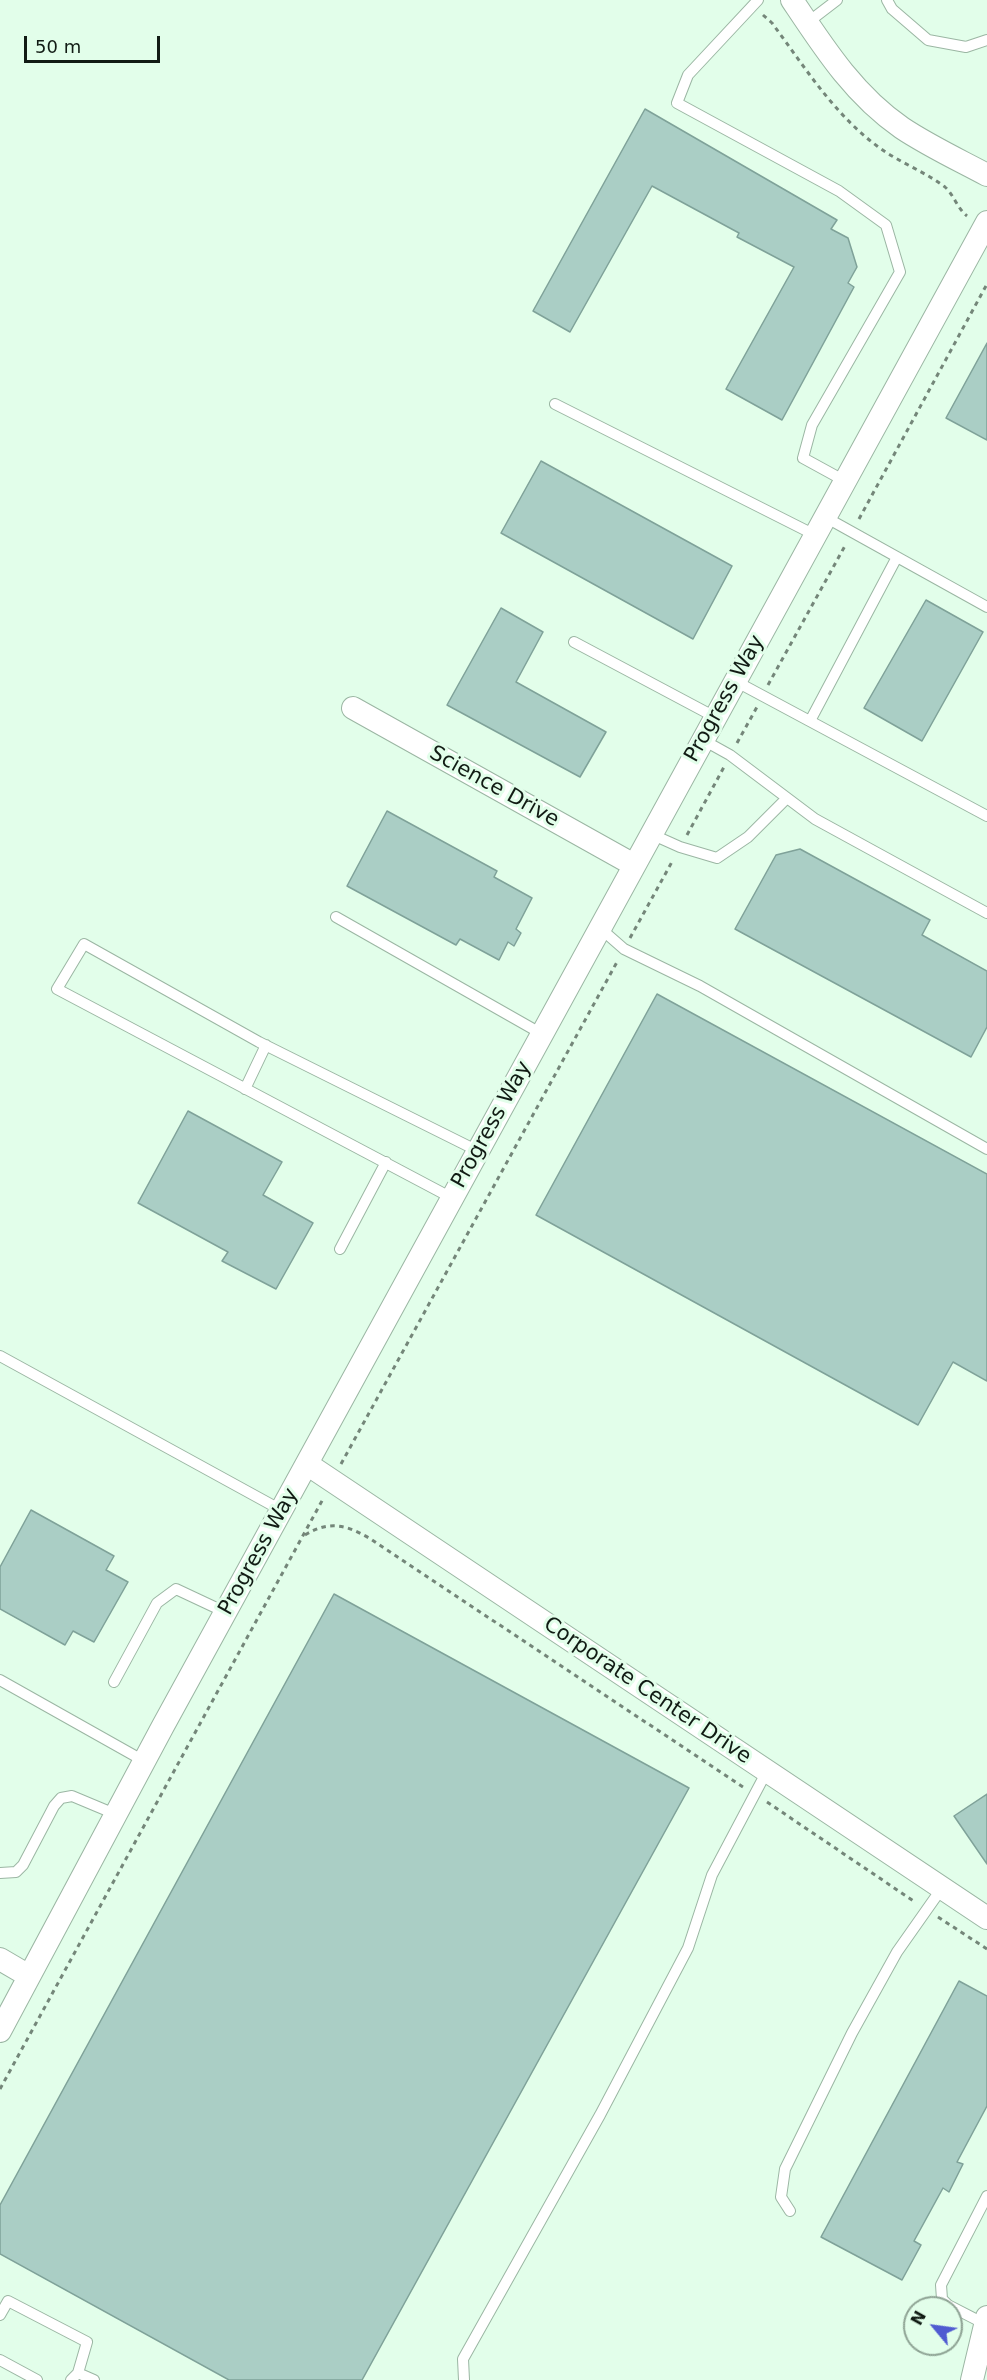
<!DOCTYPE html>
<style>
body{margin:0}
#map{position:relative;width:987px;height:2380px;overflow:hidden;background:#e2feea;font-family:"DejaVu Sans",sans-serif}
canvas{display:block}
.north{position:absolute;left:903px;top:2296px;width:60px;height:60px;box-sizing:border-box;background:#e2feea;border:2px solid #8ea394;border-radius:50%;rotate:299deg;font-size:16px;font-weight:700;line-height:24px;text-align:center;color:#111b14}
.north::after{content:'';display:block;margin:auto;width:21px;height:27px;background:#505bd1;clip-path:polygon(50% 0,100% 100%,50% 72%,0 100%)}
.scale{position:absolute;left:24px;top:36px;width:136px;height:27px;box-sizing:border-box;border:3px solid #111b14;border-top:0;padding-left:8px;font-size:18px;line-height:21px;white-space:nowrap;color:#111b14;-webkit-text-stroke:4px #e2feea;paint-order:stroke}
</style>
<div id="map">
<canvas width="987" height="2380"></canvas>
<div class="north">N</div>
<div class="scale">50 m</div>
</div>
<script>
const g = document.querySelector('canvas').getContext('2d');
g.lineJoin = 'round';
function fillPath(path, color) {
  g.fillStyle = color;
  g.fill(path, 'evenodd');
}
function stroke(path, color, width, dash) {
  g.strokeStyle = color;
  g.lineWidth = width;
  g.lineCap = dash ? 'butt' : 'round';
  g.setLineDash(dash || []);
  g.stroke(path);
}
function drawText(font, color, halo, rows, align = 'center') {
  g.font = font + ' "DejaVu Sans",sans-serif';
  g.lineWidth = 6;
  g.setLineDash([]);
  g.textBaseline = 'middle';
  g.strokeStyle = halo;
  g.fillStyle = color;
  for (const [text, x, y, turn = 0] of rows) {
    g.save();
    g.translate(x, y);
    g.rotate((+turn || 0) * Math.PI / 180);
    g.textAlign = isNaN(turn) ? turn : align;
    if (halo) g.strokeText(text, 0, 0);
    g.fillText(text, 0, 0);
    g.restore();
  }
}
const building = new Path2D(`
 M645,109L837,220L831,229L848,238L857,267L848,283L854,287L782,420L726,389L794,267L737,237L739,233L652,186L570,332L533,311Z
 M987,343V440L946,418Z
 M541,461L732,566L693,639L501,533Z
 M926,600L983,632L922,741L864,708Z
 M501,608L543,632L516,682L606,732L580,777L447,705Z
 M387,811L497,871L494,877L532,898L516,929L521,933L514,946L508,942L499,960L460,939L456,945L347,886Z
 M800,849L930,920L922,935L987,971V1027L971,1057L735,929L776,855Z
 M657,994L987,1174V1381L953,1362L918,1425L536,1215Z
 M188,1111L282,1162L263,1195L313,1223L276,1289L222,1261L228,1252L138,1203Z
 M31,1510L114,1556L106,1570L128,1582L94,1642L73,1631L65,1645L0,1609V1567Z
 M334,1594L689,1788L362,2380H229L0,2254V2205Z
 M987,1794V1864L954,1816Z
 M959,1981L987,1996V2106L957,2162L963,2164L949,2192L943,2188L914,2241L921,2245L902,2280L821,2237Z`);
const path = new Path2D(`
 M763,15L772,23C804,66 833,113 877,146C898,162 924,171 945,187C954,195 957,208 967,216
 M859,519L987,284
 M768,685L846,544
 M737,743L757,707
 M687,835L724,767
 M630,938L673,860
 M341,1464L617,962
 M305,1535C330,1520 346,1525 369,1538L743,1787
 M767,1802L915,1902
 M938,1917L987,1949
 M0,2089L323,1499`);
const service = new Path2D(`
 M758,0L688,75L677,103L839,191L886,225L900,272L812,425L803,458L845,481
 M887,0L892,9L928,40L966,47L987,40
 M807,23L837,0
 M555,404L815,535
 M825,517L987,607
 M574,642L715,717
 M735,681L987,816
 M810,721L897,557
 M703,740L730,755L815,819L987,913
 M651,834L680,847L717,858L748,837L787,798
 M336,917L542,1034
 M600,928L624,949L700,986L987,1149
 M245,1089L266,1045
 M452,1198L57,989L84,944L259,1042L478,1151
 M340,1249L386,1162
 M0,1356L281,1510
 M0,1680L144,1761
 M114,1682L157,1603L176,1589L225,1612
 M0,1873L16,1872L23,1865L54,1806L61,1798L72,1796L115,1814
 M790,2211L781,2197L785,2169L852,2033L897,1952L942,1888
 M0,2315L8,2301L87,2342L78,2373L71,2380
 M985,2324L948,2305L942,2299L941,2285L987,2196
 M0,2360L37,2380
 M78,2373L94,2380
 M464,2380L463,2359L600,2115L688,1948L712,1875L767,1771`);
const minor = new Path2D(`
 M792,0C824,48 854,95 902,128C929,146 959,160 987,175
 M353,708L634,865
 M307,1464L987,1918
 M0,1959L29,1976
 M0,2031L163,1726L987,222
 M972,2380L987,2317`);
const streetNames = [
 ["Progress Way",725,699,-61],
 ["Science Drive",494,787,29],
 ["Progress Way",492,1125,-61],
 ["Progress Way",259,1552,-61],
 ["Corporate Center Drive",647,1691,34]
];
fillPath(building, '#aacec5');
stroke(building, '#7fa299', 1.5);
stroke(service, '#9bb6a3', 12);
stroke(minor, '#9bb6a3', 24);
stroke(path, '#748679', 3, [4.5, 4.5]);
stroke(service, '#fff', 10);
stroke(minor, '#fff', 22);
drawText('21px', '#111b14', '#e2feea', streetNames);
</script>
